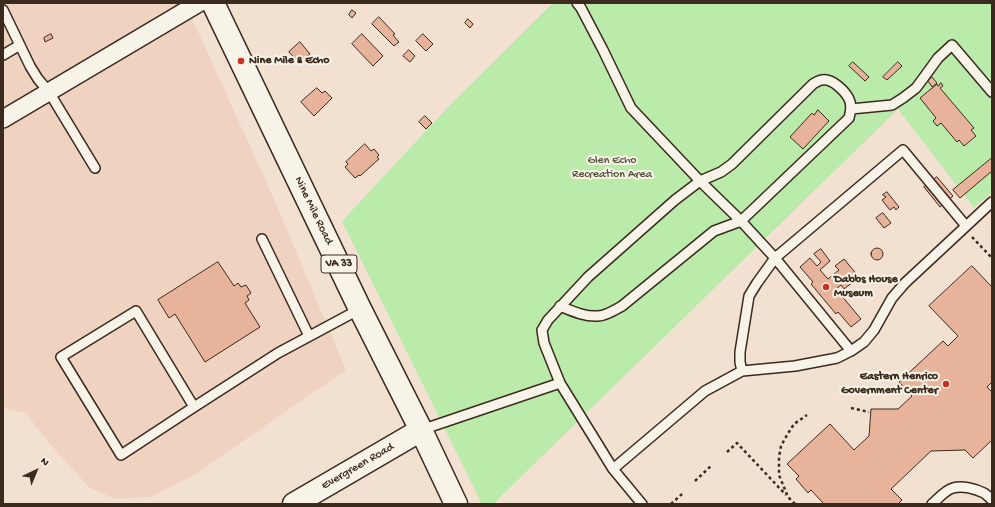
<!DOCTYPE html>
<style>
body{margin:0}
#map{position:relative;width:995px;height:507px;overflow:hidden;background:#f2e0d1;font-family:"Gochi Hand",sans-serif}
canvas{display:block}
.frame{position:absolute;inset:0;border:4px solid #3b2a1e;pointer-events:none}
.north{position:absolute;left:16px;top:451px;width:40px;height:40px;-webkit-text-stroke:3px #f7f3e8;paint-order:stroke;rotate:44deg;font-size:11px;font-weight:700;line-height:16px;text-align:center;color:#3b2a1e}
.north::after{content:'';display:block;margin:auto;width:14px;height:18px;background:#3b2a1e;clip-path:polygon(50% 0,100% 100%,50% 72%,0 100%)}
</style>
<div id="map">
<canvas width="995" height="507"></canvas>
<div class="frame"></div>
<div class="north">N</div>
</div>
<script>
const g = document.querySelector('canvas').getContext('2d');
g.lineJoin = 'round';
function fillPath(path, color) {
  g.fillStyle = color;
  g.fill(path, 'evenodd');
}
function stroke(path, color, width, dash) {
  g.strokeStyle = color;
  g.lineWidth = width;
  g.lineCap = dash ? 'butt' : 'round';
  g.setLineDash(dash || []);
  g.stroke(path);
}
function drawText(font, color, halo, rows, align = 'center') {
  g.font = font + ' "Gochi Hand",sans-serif';
  g.lineWidth = 4;
  g.setLineDash([]);
  g.textBaseline = 'middle';
  g.strokeStyle = halo;
  g.fillStyle = color;
  for (const [text, x, y, turn = 0] of rows) {
    g.save();
    g.translate(x, y);
    g.rotate((+turn || 0) * Math.PI / 180);
    g.textAlign = isNaN(turn) ? turn : align;
    if (halo) g.strokeText(text, 0, 0);
    g.fillText(text, 0, 0);
    g.restore();
  }
}
const built = new Path2D(`
 M3,3H185L273,197L346,370L194,475L149,497L115,499L89,487L48,442L26,413L3,408Z`);
const green = new Path2D(`
 M553,3H992V192L974,208L898,109L493,504H482L342,221L345,218L451,104Z`);
const building = new Path2D(`
 M352,10L356,13L352,18L349,15Z
 M379,17L395,34L393,35L399,42L394,46L372,24Z
 M468,19L473,24L470,28L465,23Z
 M51,34L53,38L45,42L44,38Z
 M362,34L383,56L373,66L352,44Z
 M423,34L433,44L426,51L416,41Z
 M300,42L310,54L299,63L289,52Z
 M409,50L415,56L410,62L403,56Z
 M853,62L869,77L865,81L849,66Z
 M898,62L902,66L887,80L883,77Z
 M932,77L937,83L932,87L928,81Z
 M941,83L943,86L940,88L974,128L971,130L976,136L964,146L959,140L957,142L941,123L937,126L933,121L936,118L920,98L937,84L938,86Z
 M317,88L322,93L325,91L332,98L314,116L301,102Z
 M818,110L829,121L803,149L790,137L812,113L814,115Z
 M425,116L432,123L426,129L419,122Z
 M365,144L371,151L374,149L379,155L377,157L379,159L360,176L359,175L355,178L345,167L348,164L346,162Z
 M992,158V171L960,198L953,190Z
 M937,177L953,196L940,207L924,187Z
 M887,192L899,207L896,210L894,207L890,210L882,200L886,197L883,195Z
 M883,213L891,223L884,228L876,218Z
 M871 254a6 6 0 1 1 12 0a6 6 0 1 1-12 0Z
 M821,249L830,261L820,270L828,279L839,270L835,266L844,259L859,277L844,289L841,285L836,289L861,319L851,327L838,312L836,314L811,284L813,282L800,267L810,258L817,266L821,262L814,254Z
 M218,262L234,286L238,283L241,287L246,285L251,293L247,296L249,300L245,303L260,327L205,362L175,314L169,318L158,300Z
 M972,266L992,287V382L987,387L992,392V440L973,458L965,450L931,451L891,489L902,500L898,504H824L811,490L808,493L796,479L799,476L787,464L830,424L854,450L869,436L871,409H898L912,396L899,382L943,341L948,346L958,336L929,306Z`);
const path = new Path2D(`
 M972,237L992,258
 M851,408L869,412
 M727,452L737,443L786,495
 M695,481L712,465
 M671,504L682,494
 M795,504L788,497L779,475V457L781,446L787,435L794,424L807,415`);
const lane = new Path2D(`
 M577,3L581,8L603,50L631,108L700,181L741,221L775,258L903,150L966,226
 M3,10L30,66L38,79L49,92L95,168
 M3,55L20,45
 M851,109L892,105L903,98L916,88L922,80L938,58L952,45L992,92
 M262,239L309,336
 M560,306C572,311 585,317 598,316C606,316 615,310 622,306L714,231L741,221L849,118C851,111 852,105 849,99C845,91 832,78 822,80C819,80 815,83 813,84L732,164L721,172L700,181L675,200L588,277L548,320L542,330L544,343L560,383L613,469L642,504
 M742,371L740,362V352L749,296L757,283L775,258L851,351
 M194,407L136,311L61,357L121,455L194,407L278,353L360,309
 M421,430L560,383
 M613,469L705,391L742,371L795,366L837,358L851,351L864,342L874,330L892,298L905,283L992,202
 M932,504C938,499 945,490 953,488C962,485 976,489 984,493C987,495 990,498 992,500`);
const street = new Path2D(`
 M3,119L199,3`);
const secondary = new Path2D(`
 M294,504L421,430`);
const primary = new Path2D(`
 M213,3L360,309L421,430L456,504`);
const markers = [
 [241,61,4,"#c8321e"],
 [826,287,4,"#c8321e"],
 [946,384,4,"#c8321e"]
];
const shields = [
 [339,264,36]
];
const shieldNames = [
 ["VA 33",339,264]
];
const poiNames = [
 ["Nine Mile & Echo",249,61],
 ["Dabbs House",834,280],
 ["Museum",834,294],
 ["Eastern Henrico",938,377,"right"],
 ["Government Center",938,391,"right"]
];
const parkNames = [
 ["Glen Echo",612,161],
 ["Recreation Area",612,175]
];
const streetNames = [
 ["Nine Mile Road",313,211,64],
 ["Evergreen Road",358,467,-30]
];
fillPath(built, '#efd2c0');
fillPath(green, '#baebaa');
fillPath(building, '#e7b39a');
stroke(building, '#3b2a1e', 1);
stroke(lane, '#3b2a1e', 12);
stroke(street, '#3b2a1e', 20);
stroke(secondary, '#3b2a1e', 25);
stroke(primary, '#3b2a1e', 25);
stroke(path, '#3b2a1e', 2.5, [3, 3]);
stroke(lane, '#f7f3e8', 9);
stroke(street, '#f7f3e8', 17);
stroke(secondary, '#f7f3e8', 22);
stroke(primary, '#f7f3e8', 22);
for (const [x, y, r, color] of markers) {
  const dot = new Path2D();
  dot.arc(x, y, r, 0, 2 * Math.PI);
  g.fillStyle = color;
  g.fill(dot);
  stroke(dot, '#f7f3e8', 1.5);
}
for (const [x, y, w] of shields) {
  const box = new Path2D();
  box.roundRect(x - w / 2, y - 9, w, 18, 3);
  g.fillStyle = '#f7f3e8';
  g.fill(box);
  stroke(box, '#3b2a1e', 1);
}
drawText('bold 11px', '#3b2a1e', null, shieldNames);
drawText('bold 12px', '#3b2a1e', '#f7f3e8', poiNames, 'left');
drawText('12px', '#54513a', '#f7f3e8', parkNames);
drawText('12px', '#3b2a1e', '#f7f3e8', streetNames);
</script>
